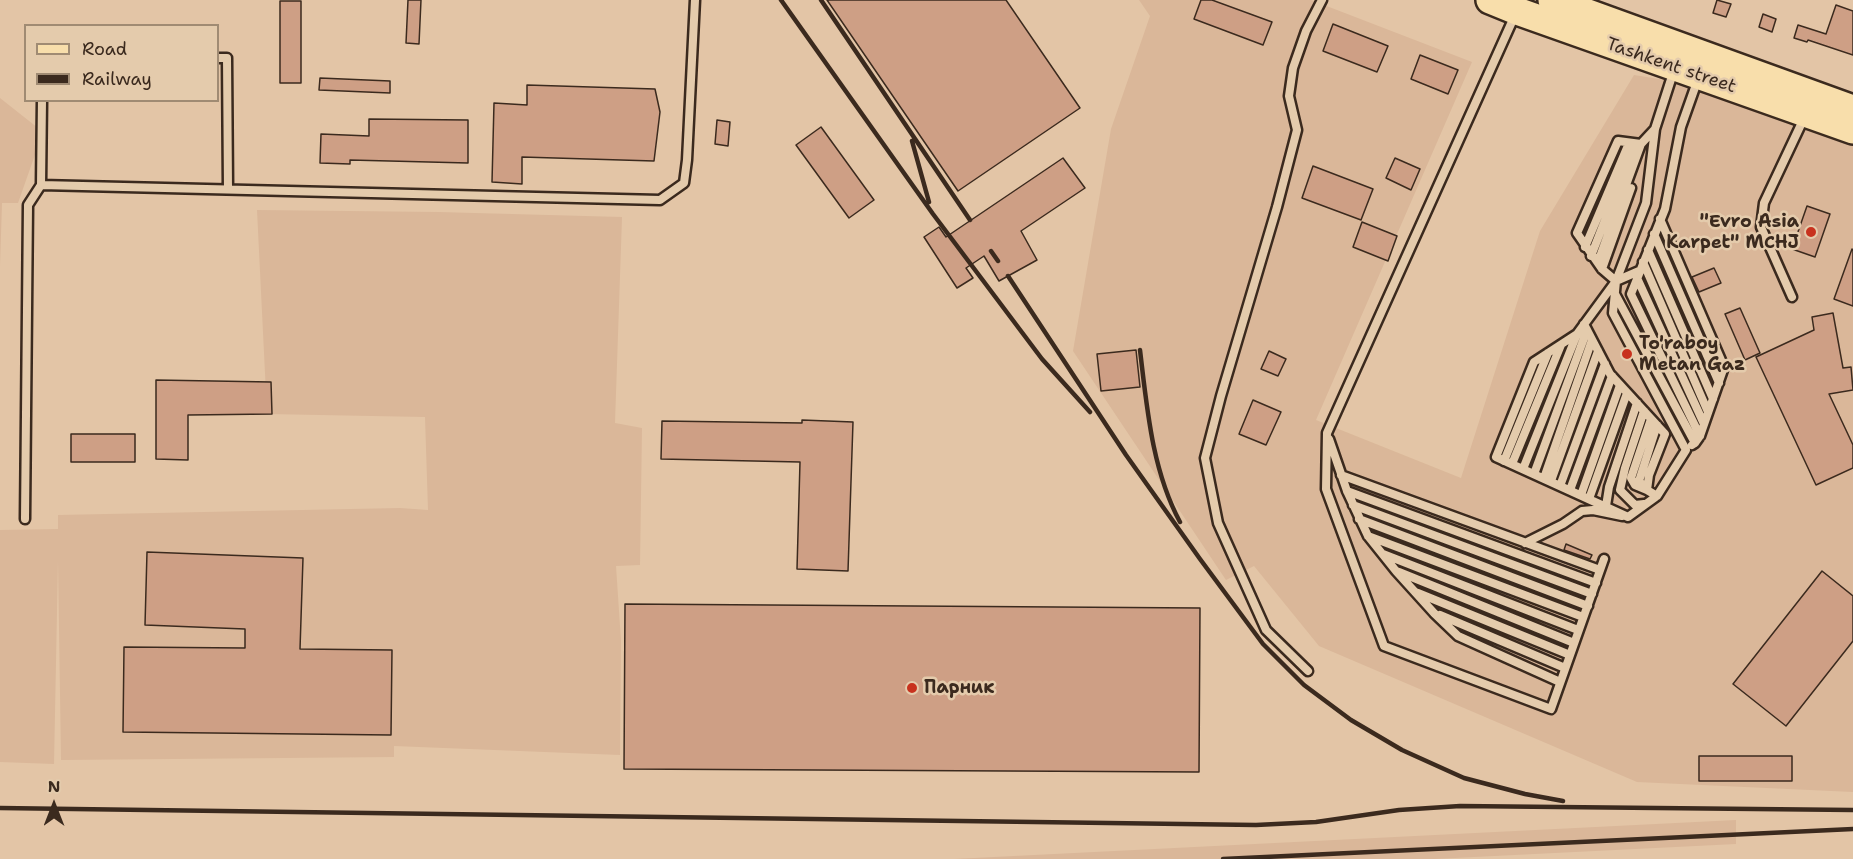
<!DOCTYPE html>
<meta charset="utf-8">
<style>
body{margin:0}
#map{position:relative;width:1853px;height:859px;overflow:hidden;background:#e3c5a6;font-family:"Shantell Sans",sans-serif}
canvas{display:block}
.legend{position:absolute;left:24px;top:24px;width:195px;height:78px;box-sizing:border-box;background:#e4cbac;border:2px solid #a08b73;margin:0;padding:8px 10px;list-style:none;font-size:18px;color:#3b2a1e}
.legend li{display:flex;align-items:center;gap:12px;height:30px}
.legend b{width:30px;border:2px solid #a08b73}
.north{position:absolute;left:24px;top:775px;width:60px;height:60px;-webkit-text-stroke:4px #e4cbac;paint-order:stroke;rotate:0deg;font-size:16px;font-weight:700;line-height:24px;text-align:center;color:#3b2a1e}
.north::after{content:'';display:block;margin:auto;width:21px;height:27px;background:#3b2a1e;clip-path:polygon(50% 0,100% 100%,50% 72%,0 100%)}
</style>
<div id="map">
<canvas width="1853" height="859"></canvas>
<ul class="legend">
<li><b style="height:8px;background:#f8deab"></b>Road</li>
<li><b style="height:8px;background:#3b2a1e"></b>Railway</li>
</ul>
<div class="north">N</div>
</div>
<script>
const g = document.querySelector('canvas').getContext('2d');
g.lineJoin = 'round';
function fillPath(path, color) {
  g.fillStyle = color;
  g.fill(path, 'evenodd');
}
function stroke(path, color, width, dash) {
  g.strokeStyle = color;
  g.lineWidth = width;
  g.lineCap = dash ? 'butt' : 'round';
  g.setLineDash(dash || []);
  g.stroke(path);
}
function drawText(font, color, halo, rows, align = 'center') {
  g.font = font + ' "Shantell Sans",sans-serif';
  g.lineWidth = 5;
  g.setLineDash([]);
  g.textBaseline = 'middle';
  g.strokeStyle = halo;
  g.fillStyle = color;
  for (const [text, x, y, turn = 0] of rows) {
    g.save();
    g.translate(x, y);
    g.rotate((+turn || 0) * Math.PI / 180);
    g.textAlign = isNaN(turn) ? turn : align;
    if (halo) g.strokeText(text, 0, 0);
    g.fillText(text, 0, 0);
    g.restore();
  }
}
const built = new Path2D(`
 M1139,0H1311L1472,62L1316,420L1461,478L1540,231L1634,75L1721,89L1853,145V792L1637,782L1319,646L1254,566L1226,580L1073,351L1111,129L1150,16Z
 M0,98L43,132L18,203H2L0,266Z
 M257,210L438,212L622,217L615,423L642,428L640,565L616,566L621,641L620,755L394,746V757L61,760L58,560L54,764L0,762V530L58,529V515L400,508L428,510L425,417L267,414Z
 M1736,820V844L1434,859H954Z`);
const building = new Path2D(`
 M408,0H421L419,44L406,43Z
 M827,0H1006L1080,108L958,191Z
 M1201,0H1212L1272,22L1263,45L1194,19Z
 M1717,0L1731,4L1726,17L1713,13Z
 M280,1H301V83H280Z
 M1836,5L1853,11V55L1808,40L1807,42L1794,38L1798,25L1826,34Z
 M1763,14L1776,19L1772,32L1759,27Z
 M1333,24L1388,46L1377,72L1323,51Z
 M1420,55L1458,70L1448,94L1411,79Z
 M320,78L390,81V93L319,90Z
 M527,85L655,89L660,112L654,161L522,157V184L492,182L494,103L527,105Z
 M369,119L468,120V163L350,160V164L320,163L321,134L369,136Z
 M717,120L730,122L728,146L715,144Z
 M821,127L874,200L849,218L796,145Z
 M1063,158L1085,188L1021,231L1037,260L999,281L984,256L966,268L973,278L957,288L924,237L939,227L946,237Z
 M1395,158L1420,169L1411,190L1386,178Z
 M1313,166L1373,189L1361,220L1302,198Z
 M1807,206L1830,214L1815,257L1792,249Z
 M1362,222L1397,236L1388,261L1353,247Z
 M1852,249L1853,250V306L1834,299Z
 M1714,268L1721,283L1699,292L1692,277Z
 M1740,308L1760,353L1745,360L1725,314Z
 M1833,313L1843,368L1851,367L1853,390L1829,394L1853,445V468L1816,485L1756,357L1814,330L1812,317Z
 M1136,350L1140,387L1101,391L1097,354Z
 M1269,351L1286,359L1278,376L1261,369Z
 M156,380L271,382L272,414L188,415V460L156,459Z
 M1253,400L1281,412L1266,445L1239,434Z
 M802,420L853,422L848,571L797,569L800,462L661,459L662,421L802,423Z
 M71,434H135V462H71Z
 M1566,544L1592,555L1590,559L1564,550Z
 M147,552L303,558L300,649L392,650L391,735L123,732L124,647L245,648V629L145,625Z
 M1822,571L1853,596V641L1786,726L1733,684Z
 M625,604L1200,608L1199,772L624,769Z
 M1699,756H1792V781H1699Z`);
const service = new Path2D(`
 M1515,15L1327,433L1326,489L1384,646L1551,709L1604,559
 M218,58H227L228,189
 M1698,79L1681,127L1665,209L1631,294L1700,436
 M41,185L42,100
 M1660,219L1724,367L1700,436L1695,443
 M1654,234L1719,383
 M1585,247L1629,143
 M1648,250L1713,399
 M1591,256L1635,144
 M1598,262L1641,144L1655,129L1674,70
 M1643,262L1708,412
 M1602,269L1631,188
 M1637,278L1704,424
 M1616,281L1602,269L1577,233L1618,141L1641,144
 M1615,294L1695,443L1692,445
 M1792,297L1761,227L1764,203L1805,116
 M1584,324L1610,374L1665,434L1649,475L1647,490L1657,496
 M1577,334L1534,362L1496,457L1628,517L1657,496L1686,450L1613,313L1616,281L1646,203L1655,129
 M1644,411L1625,468L1620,490L1635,505L1644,504
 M1329,439L1347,491L1368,536L1396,571L1434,613L1458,636L1560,682
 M1504,461L1548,353
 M1512,464L1561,345
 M1523,469L1577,334L1616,281L1639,271
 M1534,474L1587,330
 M1341,475L1600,570
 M1544,478L1592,340
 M1551,481L1598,351
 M1560,486L1605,364
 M1647,489L1639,481L1657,425
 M1570,490L1612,376
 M1647,490L1635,485L1631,478L1651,419
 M1347,491L1596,583
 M1581,495L1620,385
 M1589,499L1627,393
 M1353,505L1592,594
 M1606,506L1609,487L1637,403
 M25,519L28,205L41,185L660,200L684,183L687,160L695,0
 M1359,519L1588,606
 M1368,536L1583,617
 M1525,543L1563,524L1582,511L1593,510L1622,516
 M1383,554L1578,630
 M1399,572L1574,643
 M1418,593L1570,655
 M1440,615L1565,668
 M1308,671L1266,630L1218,523L1205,458L1221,396L1277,207L1297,130L1289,96L1293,68L1306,31L1322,0`);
const primary = new Path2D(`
 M1490,0L1517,11L1853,130
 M1552,0L1853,109`);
const rail = new Path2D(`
 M781,0L933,214L1042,359L1090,412
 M821,0L970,220
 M912,141L929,202
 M991,251L998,261
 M1008,276L1126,455L1200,559L1263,644L1304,685L1351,720L1402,750L1464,778L1525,794L1563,801
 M1140,350C1147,408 1152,470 1180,522
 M0,808L1256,825L1316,822L1399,810L1460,806L1853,810
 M1223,859L1853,829`);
const markers = [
 [1811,232,6,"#c8321e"],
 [1627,354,6,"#c8321e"],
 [912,688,6,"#c8321e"]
];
const streetNames = [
 ["Tashkent street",1671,66,19]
];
const poiNames = [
 ["\"Evro Asia",1799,222,"right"],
 ["Karpet\" MCHJ",1799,243,"right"],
 ["To'raboy",1639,344],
 ["Metan Gaz",1639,365],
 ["Парник",924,688]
];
fillPath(built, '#dab799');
fillPath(building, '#ce9f85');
stroke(building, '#3b2a1e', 1.5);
stroke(service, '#3b2a1e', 13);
stroke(primary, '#3b2a1e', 32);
stroke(service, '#e4cbac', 8);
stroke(primary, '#f8deab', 27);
stroke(rail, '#3b2a1e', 4.5);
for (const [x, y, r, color] of markers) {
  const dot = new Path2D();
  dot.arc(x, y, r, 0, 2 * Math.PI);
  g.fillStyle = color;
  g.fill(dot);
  stroke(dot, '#e4cbac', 2);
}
drawText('18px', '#3b2a1e', '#e4cbac', streetNames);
drawText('bold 18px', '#3b2a1e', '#e4cbac', poiNames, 'left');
</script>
